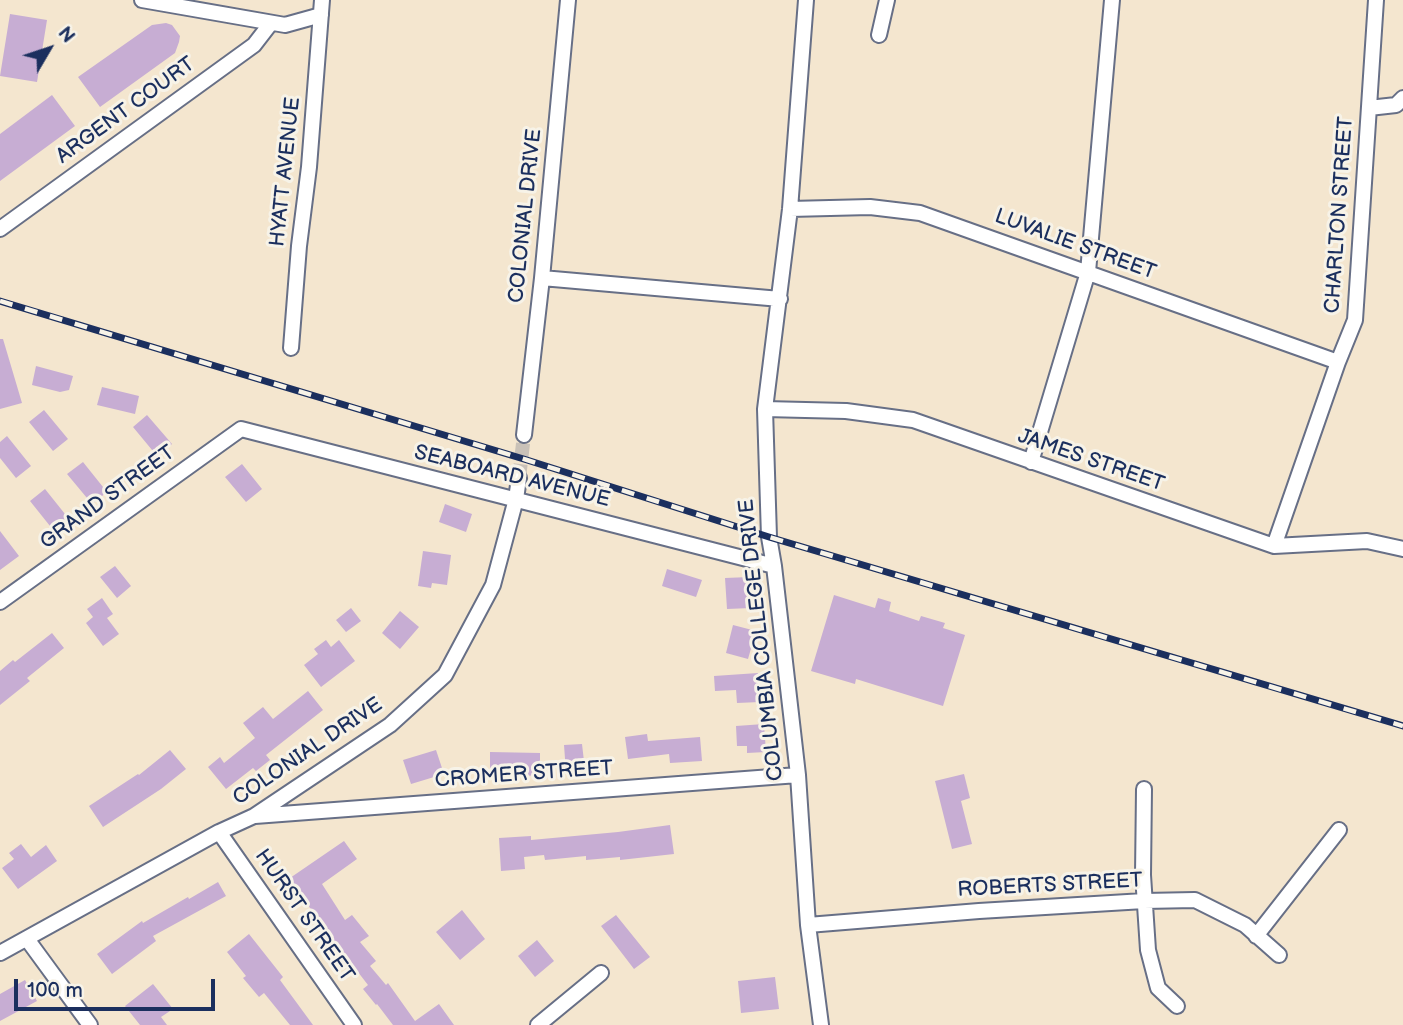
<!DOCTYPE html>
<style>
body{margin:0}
#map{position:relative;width:1403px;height:1025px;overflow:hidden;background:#f4e6cf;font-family:"Balsamiq Sans",sans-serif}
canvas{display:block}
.north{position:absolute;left:14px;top:14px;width:70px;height:70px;-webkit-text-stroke:5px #f7f3e8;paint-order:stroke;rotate:51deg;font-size:19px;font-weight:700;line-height:28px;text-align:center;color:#1b2f5e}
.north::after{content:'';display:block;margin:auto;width:24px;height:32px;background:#1b2f5e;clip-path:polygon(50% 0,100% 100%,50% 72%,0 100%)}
.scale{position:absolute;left:14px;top:979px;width:201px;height:32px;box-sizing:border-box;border:4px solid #1b2f5e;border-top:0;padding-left:9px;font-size:21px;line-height:24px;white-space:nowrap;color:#1b2f5e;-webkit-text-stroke:5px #f7f3e8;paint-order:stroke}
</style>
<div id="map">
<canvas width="1403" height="1025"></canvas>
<div class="north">N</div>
<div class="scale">100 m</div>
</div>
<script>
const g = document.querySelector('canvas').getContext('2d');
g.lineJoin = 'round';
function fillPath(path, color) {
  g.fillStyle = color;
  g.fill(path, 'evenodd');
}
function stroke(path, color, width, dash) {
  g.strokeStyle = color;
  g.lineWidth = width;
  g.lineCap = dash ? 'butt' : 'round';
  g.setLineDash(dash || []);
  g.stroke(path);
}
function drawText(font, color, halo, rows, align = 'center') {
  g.font = font + ' "Balsamiq Sans",sans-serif';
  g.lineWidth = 6;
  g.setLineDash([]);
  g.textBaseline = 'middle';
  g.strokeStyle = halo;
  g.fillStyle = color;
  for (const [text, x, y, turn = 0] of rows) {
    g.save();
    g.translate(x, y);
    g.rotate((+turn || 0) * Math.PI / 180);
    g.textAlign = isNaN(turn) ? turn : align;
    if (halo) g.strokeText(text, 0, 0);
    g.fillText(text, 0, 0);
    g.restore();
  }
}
const building = new Path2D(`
 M10,14L47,20L37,82L0,76Z
 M166,23L172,25L180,36L179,42L175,53L100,107L78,77L152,25Z
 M52,95L75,126L0,181V134Z
 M0,339H3L22,403L0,409Z
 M36,366L73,376L69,390L60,392L32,385Z
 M102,387L139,396L135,414L97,405Z
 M44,410L68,439L53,451L29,422Z
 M147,415L172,444L157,456L133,427Z
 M7,436L31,466L16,478L0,458V442Z
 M83,462L107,492L92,504L67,474Z
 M242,464L262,489L246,502L225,477Z
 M45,489L69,519L54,531L30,501Z
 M445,504L472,514L466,532L439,522Z
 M0,531L19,556L0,570Z
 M423,551L451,555L447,585L432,583L431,588L418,586Z
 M115,566L131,586L117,598L100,577Z
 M667,569L702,580L696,597L662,586Z
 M750,577L751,608L727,609L725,578Z
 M834,595L875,608L878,598L891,602L889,611L919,621L921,616L945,623L943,628L965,635L943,706L856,679L855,684L811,671Z
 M102,598L113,614L107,618L119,634L103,646L86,623L93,617L87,609Z
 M351,608L361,621L346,632L336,620Z
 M400,611L419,627L400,649L382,633Z
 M733,625L756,631L748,659L726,653Z
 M52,633L64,648L27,678L30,681L0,705V671L13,660L15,662Z
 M326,640L331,647L339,640L355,661L321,687L304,665L318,654L314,649Z
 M758,673L760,702L737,703L736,690L715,691L714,676Z
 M308,691L323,710L266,755L270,760L256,771L253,768L226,789L208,767L220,757L224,763L255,738L243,723L263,707L273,719Z
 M764,724L766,752L747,753V746H737L736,726Z
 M647,734L648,741L700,737L702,761L670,763L669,754L628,759L625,737Z
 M582,744L585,770L566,772L564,745Z
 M170,750L186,769L161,789L103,827L89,806L138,774L139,775Z
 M436,750L444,774L411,784L403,760Z
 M490,752L540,753V776L490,774Z
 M964,774L970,798L961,801L972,844L952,849L935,781Z
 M670,825L674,854L620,860V857L586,860V856L545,860L544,855L524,857L525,869L501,871L499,838L531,836V840L618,832Z
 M344,841L357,859L322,884L345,920L352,915L369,936L360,942L376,961L370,966L386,985L388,983L415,1021L439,1004L454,1025H393L377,1004L376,1005L363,989L368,985L320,923L290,878Z
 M21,844L31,857L46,845L57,861L18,889L2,868L14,859L9,853Z
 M218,882L226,896L153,936L156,941L112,974L97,954L142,921L143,923L188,897L189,899Z
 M462,910L485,939L460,960L436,932Z
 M616,915L650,957L634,969L601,926Z
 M249,934L283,977L280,980L313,1025H290L264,993L259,997L243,978L246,976L227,952Z
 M537,940L554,961L535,977L518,956Z
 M775,977L779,1009L741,1013L738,981Z
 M25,980L37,1001L0,1021V994Z
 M153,984L173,1009L161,1017L167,1025H140L125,1006Z`);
const minorTunnel = new Path2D(`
 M519,478L524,435`);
const minor = new Path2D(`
 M142,0L285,25L321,15
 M806,0L790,209L765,409L769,537L774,566L798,775L808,925L821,1025
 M879,35L887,0
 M1369,108L1396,105L1403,98
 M790,209L870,207L920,213L1338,362
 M0,229L254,45L271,23
 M542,278L780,299
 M291,348L299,246L309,167L322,0
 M765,409L846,411L913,420L1274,546L1367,541L1403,549
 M524,435L542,278L568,0
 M1031,462L1088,272L1112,0
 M1274,546L1338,362L1355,320L1376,0
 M0,602L241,429L774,566
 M1144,789L1143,875L1148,950L1158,988L1177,1006
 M255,816L798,775
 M219,832L354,1025
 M808,925L979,911L1144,901L1195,900L1245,925L1279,955
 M1256,936L1339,830
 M27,939L90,1025
 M0,953L219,832L254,816L390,725L445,675L493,585L516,499L519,478
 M538,1025L601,973`);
const rail = new Path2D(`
 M0,301L527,460L769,537L1403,726`);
const streetNames = [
 ["ARGENT COURT",126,111,-36],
 ["HYATT AVENUE",286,172,-84],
 ["CHARLTON STREET",1340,215,-86],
 ["COLONIAL DRIVE",526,216,-84],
 ["LUVALIE STREET",1075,245,20],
 ["JAMES STREET",1091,461,19],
 ["SEABOARD AVENUE",512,477,14],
 ["GRAND STREET",108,498,-36],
 ["COLUMBIA COLLEGE DRIVE",762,640,-96],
 ["COLONIAL DRIVE",308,752,-34],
 ["CROMER STREET",524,775,-4],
 ["ROBERTS STREET",1050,886,-3],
 ["HURST STREET",304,916,55]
];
fillPath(building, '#c7add3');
stroke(minorTunnel, '#c9c1b8', 14, [14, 7]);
stroke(minor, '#676f86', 18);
stroke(minor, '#fff', 14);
stroke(rail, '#1b2f5e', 7);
stroke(rail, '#f7f3e8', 4.5, [13]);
drawText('21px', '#1b2f5e', '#f7f3e8', streetNames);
</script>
